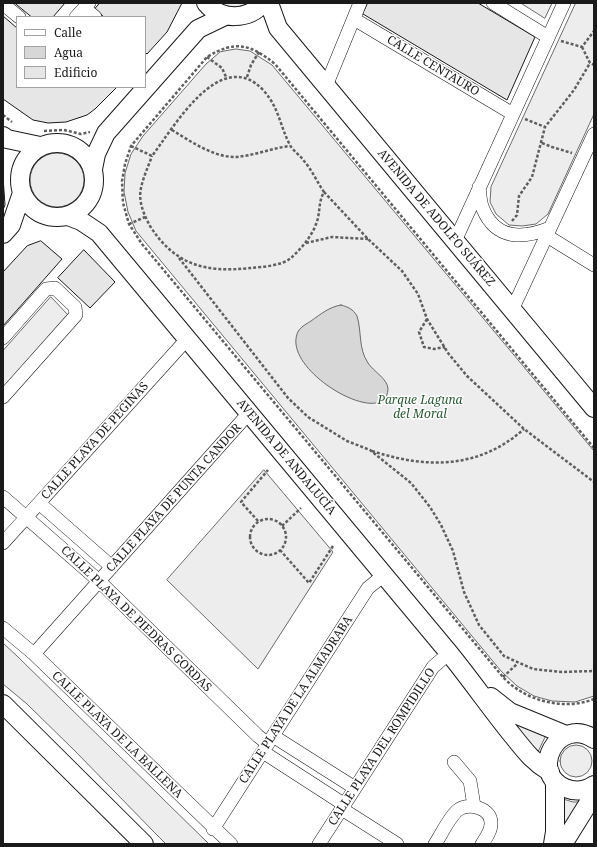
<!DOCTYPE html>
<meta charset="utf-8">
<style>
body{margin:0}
#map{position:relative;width:597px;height:847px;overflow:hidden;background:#fff;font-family:"Noto Serif",serif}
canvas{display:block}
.frame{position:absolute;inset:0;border:4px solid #1a1a1a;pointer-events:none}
.legend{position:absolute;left:16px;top:16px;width:130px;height:72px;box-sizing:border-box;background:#fff;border:1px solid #a3a3a3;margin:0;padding:5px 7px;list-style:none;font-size:12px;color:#1a1a1a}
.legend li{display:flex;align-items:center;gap:8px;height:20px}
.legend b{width:20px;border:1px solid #a3a3a3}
</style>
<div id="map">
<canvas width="597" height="847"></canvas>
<div class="frame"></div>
<ul class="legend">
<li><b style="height:5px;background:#fff"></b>Calle</li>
<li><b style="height:11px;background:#d7d7d7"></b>Agua</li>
<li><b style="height:11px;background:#e6e6e6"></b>Edificio</li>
</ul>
</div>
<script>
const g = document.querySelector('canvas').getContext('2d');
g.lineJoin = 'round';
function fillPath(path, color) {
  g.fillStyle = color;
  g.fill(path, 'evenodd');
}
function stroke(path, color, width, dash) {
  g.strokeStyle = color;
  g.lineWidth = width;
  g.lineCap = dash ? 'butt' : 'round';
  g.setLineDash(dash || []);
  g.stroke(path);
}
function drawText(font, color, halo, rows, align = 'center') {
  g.font = font + ' "Noto Serif",serif';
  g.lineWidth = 3;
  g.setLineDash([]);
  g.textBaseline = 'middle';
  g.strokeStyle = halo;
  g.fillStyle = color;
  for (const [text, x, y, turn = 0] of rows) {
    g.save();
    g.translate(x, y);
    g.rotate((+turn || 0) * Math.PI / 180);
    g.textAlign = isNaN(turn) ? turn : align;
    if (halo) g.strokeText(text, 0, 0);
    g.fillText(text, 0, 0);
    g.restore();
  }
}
const built = new Path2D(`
 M220,3H249L238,7H229Z
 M521,3H552L545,18Z
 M576,3H594V114L548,214L536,224L522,226L509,225L496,214L490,202L491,187Z
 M236,49L250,51L272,65L594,451V696L575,702L552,701L534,696L517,686L501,671L136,231L128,212L124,192L125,173L131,154L143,136L206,64L220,52Z
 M30 180a27 27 0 1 1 54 0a27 27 0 1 1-54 0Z
 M51,297L69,316L3,391V351Z
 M264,470L333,552L258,669L167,580Z
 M3,643L17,656L209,844H166L154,832L75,751L27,704L3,684Z
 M508,719L546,735L537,754Z
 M560 761a16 16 0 1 1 32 0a16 16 0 1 1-32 0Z
 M563,799L573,802H583L563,834Z`);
const water = new Path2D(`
 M341,305C348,307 353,309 357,316C362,332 358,348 368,363C373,371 388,379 388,389C386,432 276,368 299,330C302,326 308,323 311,321C321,314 329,307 341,305Z`);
const building = new Path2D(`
 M15,3H65L53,17H32Z
 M100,3H182L167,32L147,54L145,52V17H104L95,9Z
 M368,3H478L535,37L507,100L363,14Z
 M3,16L17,28V87H117L95,109L87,115L66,122L48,123L33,120L3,99Z
 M3,177L5,205L3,210Z
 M41,241L62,259L3,326V272L27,246Z
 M84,250L115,282L90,308L58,278Z`);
const path = new Path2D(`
 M561,41L582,47L594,31
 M582,47L590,63L594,65
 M207,57L222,68L226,77
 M247,77L251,65L259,52
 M3,115L12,122
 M525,119L545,127
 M172,130C190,141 213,157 235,157C253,156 272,148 290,146
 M44,131L64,130L81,134L90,132
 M542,143L552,147L572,153
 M131,146L152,156C174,127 221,44 264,91C279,108 280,126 290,145C293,151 300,155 304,161C312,170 317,182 324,192C319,201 320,208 318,218C314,234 302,248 291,258C281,266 262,267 250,268C205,273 175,265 150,226C144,215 138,201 141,188C143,178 148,167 152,156
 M324,192L368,239L402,271L418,294L427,319L448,353L467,376L524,429L594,482
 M512,221L517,215L519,196L532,177L545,127L574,90L590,63
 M129,224L145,217
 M306,243L332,237L368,239
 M179,258L288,398L308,417L347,441L370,450L411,483L430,507L441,525L453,551L464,592L479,625L504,656L533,669L562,672L594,671
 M427,319L419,332L424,347L434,349L445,347
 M594,448L275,64C250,44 235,40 207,57L131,146L125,164L122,181L123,203L129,224L142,244L503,677C525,701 564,711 594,699
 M372,451C427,469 479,469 524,429
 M250 537a18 18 0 1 1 36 0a18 18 0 1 1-36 0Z
 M258,521L241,502L268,470
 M282,526L301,508
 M280,550L309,583L333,546
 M503,677L517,664`);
const street = new Path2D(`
 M493,3L548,37
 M3,4L19,17
 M89,12L95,17
 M76,17L89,3
 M354,19L513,114
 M326,86L360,3
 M479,187C480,194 480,203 483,209C496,240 523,239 550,228
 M547,236L594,265
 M455,241L564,3
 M512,310L594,134
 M3,338L46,289L55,288L75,307L76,315L3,397
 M3,497L99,581L258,736L268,744
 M39,503L112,567
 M3,543L188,338
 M3,628L34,654L231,844
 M34,654L249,413
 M273,736L355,788
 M263,752L345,805
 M454,762L470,781L474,806
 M342,809L397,844
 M213,829L368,588L384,575
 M319,844L433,667L449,653
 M435,844C441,835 450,816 458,810C469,802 492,808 491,824C491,831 486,838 482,844`);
const secondary = new Path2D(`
 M206,3C221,21 249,20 263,3
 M269,3L278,28L594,408
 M3,136L7,139L40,146
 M20 180a37 37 0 1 1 74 0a37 37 0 1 1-74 0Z
 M93,169L96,154L106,133L198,29L225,16
 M68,216L81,221L99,233L449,653C471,680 491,709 513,736C525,751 533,762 550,772
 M3,234L11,225L22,193
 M491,697L510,712L566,735
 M3,704L144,844
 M594,739C558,715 528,772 565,788C575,792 585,791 594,785
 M553,844L555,832V781
 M563,844L591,799L593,786`);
const streetNames = [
 ["CALLE CENTAURO",433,66,31],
 ["AVENIDA DE ADOLFO SUÁREZ",436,218,50],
 ["CALLE PLAYA DE PEGINAS",95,441,-48],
 ["AVENIDA DE ANDALUCÍA",286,457,50],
 ["CALLE PLAYA DE PUNTA CANDOR",174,498,-48],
 ["CALLE PLAYA DE PIEDRAS GORDAS",136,619,44],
 ["CALLE PLAYA DE LA ALMADRABA",296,700,-57],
 ["CALLE PLAYA DE LA BALLENA",117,735,44],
 ["CALLE PLAYA DEL ROMPIDILLO",382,747,-57]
];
const parkNames = [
 ["Parque Laguna",420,401],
 ["del Moral",420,415]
];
fillPath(built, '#ededed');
stroke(built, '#6a6a6a', 1);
fillPath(water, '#d7d7d7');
stroke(water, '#6a6a6a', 1);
fillPath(building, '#e6e6e6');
stroke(building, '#1a1a1a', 1);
stroke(street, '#1a1a1a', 14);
stroke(secondary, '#1a1a1a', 20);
stroke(path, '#5f5f5f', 2.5, [3, 2]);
stroke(street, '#fff', 13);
stroke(secondary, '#fff', 18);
drawText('12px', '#1a1a1a', '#fff', streetNames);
drawText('italic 12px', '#2b5a34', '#fff', parkNames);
</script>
